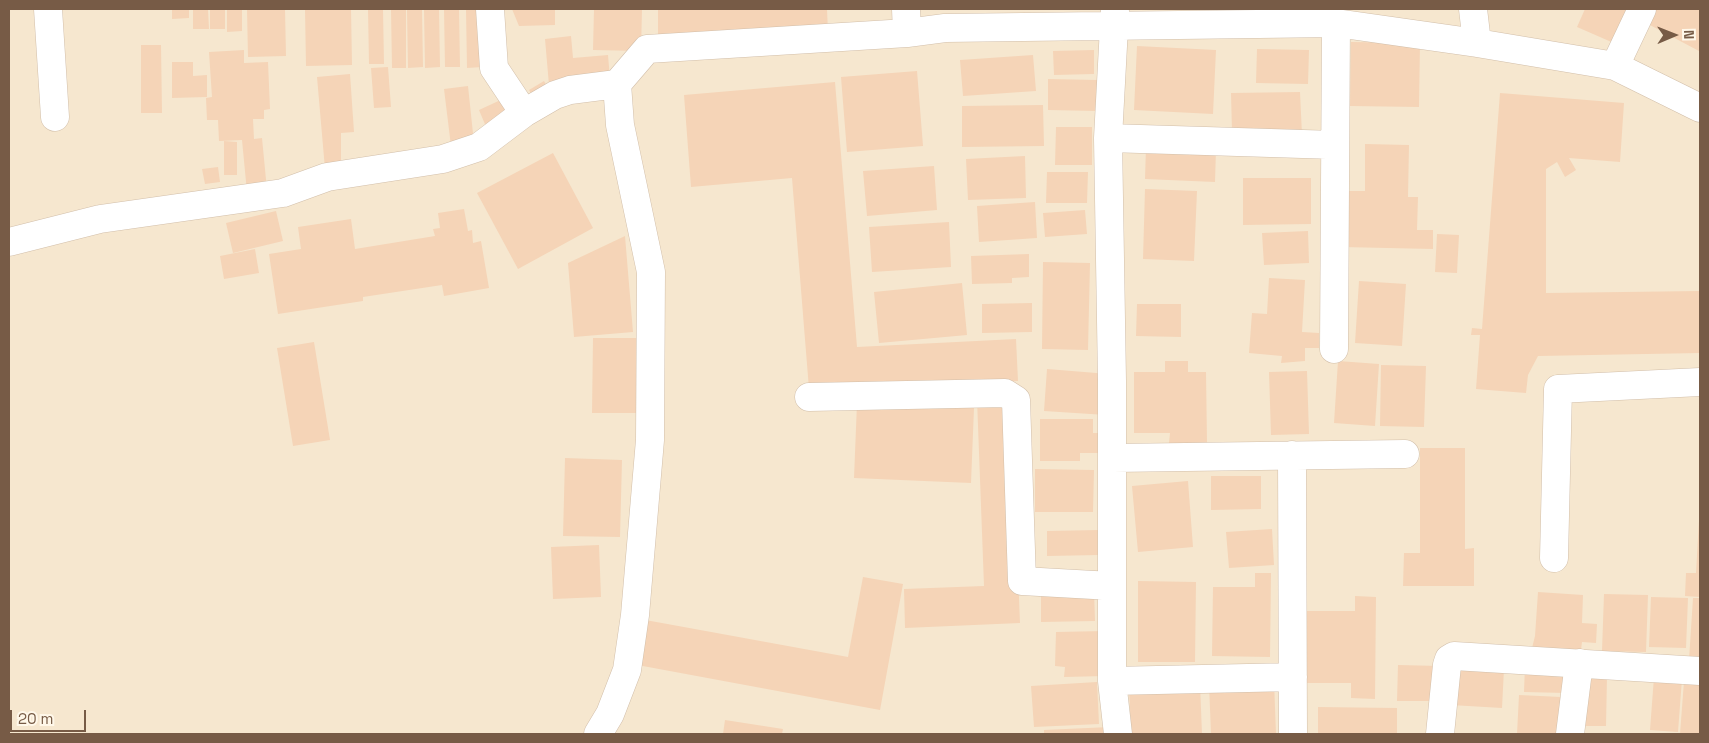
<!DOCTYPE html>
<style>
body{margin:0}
#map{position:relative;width:1709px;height:743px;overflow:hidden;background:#fef5e2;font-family:"Space Grotesk",sans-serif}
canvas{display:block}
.frame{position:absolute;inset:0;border:10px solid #775b46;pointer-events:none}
.north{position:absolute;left:1649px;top:10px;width:50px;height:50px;-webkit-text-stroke:4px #fff8ea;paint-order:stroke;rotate:89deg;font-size:14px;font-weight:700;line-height:20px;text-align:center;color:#775b46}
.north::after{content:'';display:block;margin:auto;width:18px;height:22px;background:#775b46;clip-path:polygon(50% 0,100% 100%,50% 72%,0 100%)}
.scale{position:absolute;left:10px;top:710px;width:76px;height:22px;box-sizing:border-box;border:2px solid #775b46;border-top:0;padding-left:6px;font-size:15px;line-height:18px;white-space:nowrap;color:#775b46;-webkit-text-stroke:4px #fff8ea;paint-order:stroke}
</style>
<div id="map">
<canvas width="1709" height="743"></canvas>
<div class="frame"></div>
<div class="north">N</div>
<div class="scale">20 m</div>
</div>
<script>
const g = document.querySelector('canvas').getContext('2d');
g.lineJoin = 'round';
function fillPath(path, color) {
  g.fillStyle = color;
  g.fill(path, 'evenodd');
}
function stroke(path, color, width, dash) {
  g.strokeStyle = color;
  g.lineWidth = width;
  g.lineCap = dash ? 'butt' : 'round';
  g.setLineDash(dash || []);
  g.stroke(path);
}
const residential = new Path2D(`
 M9,9H1700V734H9Z`);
const building = new Path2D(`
 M172,9H189V18L172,19Z
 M193,9H208L209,29H193Z
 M210,9H225V29H210Z
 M227,9H242V31L227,32Z
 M247,9H285L286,56L248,57Z
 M305,9H351L352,65L306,66Z
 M368,9H383L384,64H369Z
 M391,9H406V68H392Z
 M407,9H422L423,67L408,68Z
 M424,9H439L440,67L425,68Z
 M444,9H459L460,67H445Z
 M466,9H481L482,67L467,68Z
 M512,9H555V25L519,26Z
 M594,9H642L641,51L593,50Z
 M658,9H827L828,33L658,34Z
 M1585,9H1632L1616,44L1577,27Z
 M1655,9H1700L1699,51L1648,24Z
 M571,36L573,58L608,55L610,79L549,85L545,39Z
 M1351,42L1420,43L1419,107L1350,106Z
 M141,45H161L162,113H141Z
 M1137,46L1216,50L1213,114L1134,110Z
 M1257,49L1309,50L1308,84L1256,83Z
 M244,50V63L268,62L270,109L264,110V119H253L254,139L262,138L267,190L247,192L242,140L219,141L218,120H207L206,98L212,97L209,52Z
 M1094,50V74L1054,75L1053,51Z
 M1033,55L1036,91L963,96L960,60Z
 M172,62H193V76L207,75V97L172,98Z
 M388,67L391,107L374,108L371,68Z
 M917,71L923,146L847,152L841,77Z
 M350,74L354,132L341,133V167L325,169L317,77Z
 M1048,79L1097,80V111L1048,110Z
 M544,81L551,93L536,102L529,90Z
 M835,82L857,347L1016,339L1018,381L809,389L792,178L691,187L684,95Z
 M468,86L474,143L451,146L444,89Z
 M1300,92L1302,135L1232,132L1231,93Z
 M1500,93L1624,103L1620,162L1569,158L1576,170L1565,177L1557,162L1546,169V293L1700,291V353L1538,356L1528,375L1526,393L1476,389L1480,335H1471L1472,328L1482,329Z
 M507,97L515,115L487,129L479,110Z
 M1043,105L1044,146L962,147V106Z
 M1056,127H1092V165H1055Z
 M224,141L237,142V175H224Z
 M1365,144L1409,145L1408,197H1418L1417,230H1433V249L1342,247L1343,191H1365Z
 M1146,147L1216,149L1215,182L1145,179Z
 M553,153L593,228L518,269L477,193Z
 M1025,156L1026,198L968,200L966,159Z
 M934,166L937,210L867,216L863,171Z
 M218,167L220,182L205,184L202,169Z
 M1047,172H1088L1087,203H1046Z
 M1243,178H1311V224L1243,225Z
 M1145,189L1197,191L1194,261L1143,259Z
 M1035,202L1037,238L979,242L977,206Z
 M464,209L468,231L472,230L473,243L481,241L489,288L444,296L442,285L363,297V301L278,314L269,254L301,249L298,227L351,219L355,249L435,236L433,229L440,228L438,213Z
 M1085,210L1087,234L1045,237L1043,213Z
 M276,211L283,241L233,253L226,223Z
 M949,222L951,267L872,272L869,227Z
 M1308,231L1309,263L1264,265L1262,233Z
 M1437,234L1459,235L1457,273L1435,272Z
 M625,236L633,332L574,337L568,263Z
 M255,249L259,273L224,279L220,256Z
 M1029,254V277L1012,278V283L972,284L971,256Z
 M1043,262L1090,263L1088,350L1042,349Z
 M1269,278L1305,280L1302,332L1319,333V348H1305V361L1281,363L1282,356L1249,353L1252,313L1267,314Z
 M1359,281L1406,284L1402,346L1355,343Z
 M962,283L967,335L879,343L874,292Z
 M1032,303V332L982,333V304Z
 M1137,304H1181V337L1136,336Z
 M593,338H639L638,413H592Z
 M314,342L330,440L293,446L277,348Z
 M1165,361H1188V372H1206L1207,443H1169L1170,433H1134V372H1165Z
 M1338,361L1379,364L1375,426L1334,423Z
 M1381,365L1426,366L1424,427L1380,426Z
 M1047,369L1109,374L1106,415L1044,411Z
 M1307,371L1309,434L1271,435L1269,372Z
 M1011,397L1020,623L905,628L904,589L984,586L977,399Z
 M857,403L974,408L971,483L854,478Z
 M1040,419H1093V433H1103V453H1080V461H1040Z
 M1420,448H1465V549L1474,548V586H1403L1404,553H1420Z
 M565,458L622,460L620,537L563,536Z
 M1035,469L1094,470L1093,512H1035Z
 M1211,476H1261V509L1211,510Z
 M1188,481L1193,547L1138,552L1132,486Z
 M1699,520L1700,597L1685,596L1686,573H1696Z
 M1272,529L1274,565L1229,568L1226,532Z
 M1099,530V555L1047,556V531Z
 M599,545L601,597L553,599L551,547Z
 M1255,573H1271L1270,657L1212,656L1213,587H1255Z
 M863,577L903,584L880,710L632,664L640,619L848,657Z
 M1138,581L1196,582L1195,662H1138Z
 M1094,591L1095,621L1041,622V592Z
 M1538,592L1583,595L1582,623L1597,624L1596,643L1582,642L1581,650L1562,649V654L1531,652L1535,636Z
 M1604,594L1648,595L1646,652L1602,651Z
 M1355,596L1376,597L1375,699L1351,698V683H1306L1307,611H1355Z
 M1651,597L1688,598L1686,648L1649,647Z
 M1693,598H1700V660H1689Z
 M1105,631V676L1064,677L1065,667L1055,666L1056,632Z
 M1398,665L1440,666L1439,701H1397Z
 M1525,665L1567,667L1566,693L1524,692Z
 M1454,666L1504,669L1502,708L1451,705Z
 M1583,675L1607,676L1606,726H1582Z
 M1654,677L1682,679L1678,732L1650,730Z
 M1274,681L1276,734H1211L1209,683Z
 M1684,681L1700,682V734H1680Z
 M1097,682L1099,724L1034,727L1031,686Z
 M1200,684L1202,734H1131L1129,687Z
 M1519,695L1561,697L1558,734H1517Z
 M1318,707L1397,708V734H1318Z
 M725,720L783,729L782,734H723Z
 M1110,727L1111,734H1044V730Z`);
const minor = new Path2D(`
 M48,9L55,117
 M490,9L494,68L524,113
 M906,9L907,33
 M1115,9L1108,138L1112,381V681L1118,734
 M1473,9L1477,43
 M1615,66L1642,9
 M1108,138L1335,145
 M9,242L100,219L283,193L327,177L443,159L479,147L524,113L555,95L570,90L617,84
 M1334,349L1336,23
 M809,397L1005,393L1016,400L1022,581L1112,586
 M1292,455L1293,734
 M1113,458L1405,454
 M1554,558L1558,389L1700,382
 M1112,681L1293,677
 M598,734L610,714L627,670L635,615L650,440L651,272L620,125L617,84L647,49L907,33L945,28L1336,23L1477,43L1615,66L1700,108
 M1440,734L1447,665L1449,659L1454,656L1700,671
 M1570,734L1579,663`);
fillPath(residential, '#f6e7cf');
fillPath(building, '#f5d4b7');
stroke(minor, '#d2bfaa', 29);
stroke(minor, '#fff', 28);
</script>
